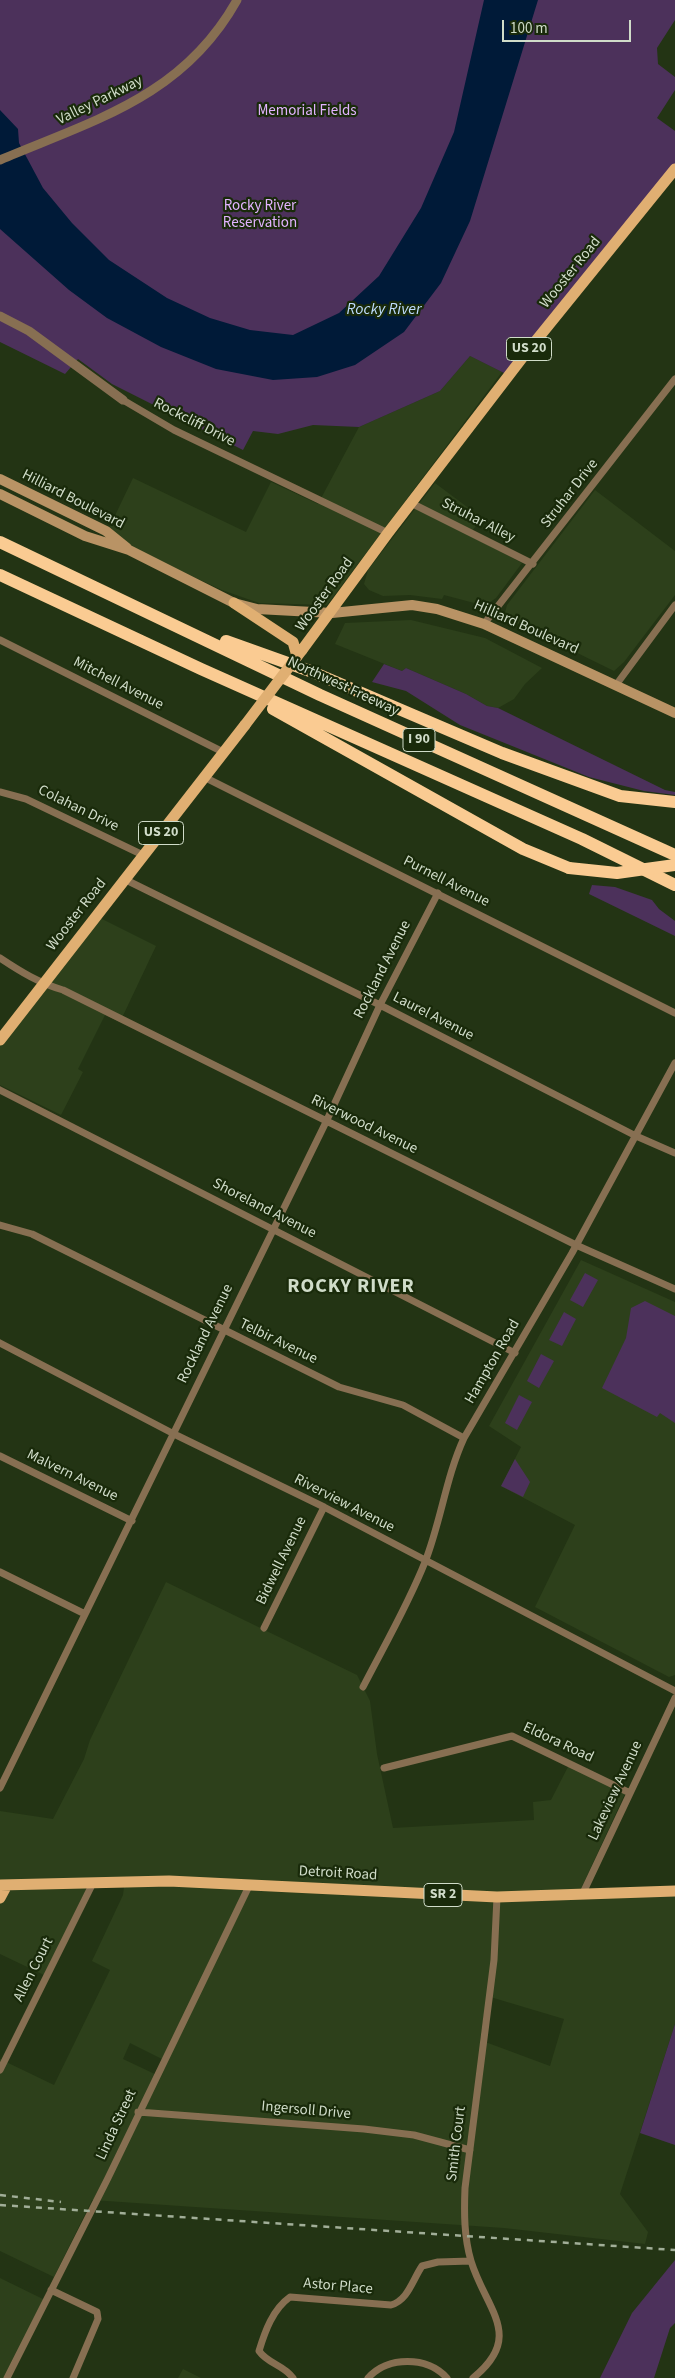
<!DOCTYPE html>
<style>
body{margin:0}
#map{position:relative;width:675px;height:2378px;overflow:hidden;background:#233414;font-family:"Source Sans 3",sans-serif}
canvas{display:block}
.scale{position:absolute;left:502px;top:20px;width:129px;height:22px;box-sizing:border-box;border:2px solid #d0dcc9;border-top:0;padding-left:6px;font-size:15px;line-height:18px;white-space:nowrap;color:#d0dcc9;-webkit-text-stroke:4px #192a0a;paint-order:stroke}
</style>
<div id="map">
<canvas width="675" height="2378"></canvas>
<div class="scale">100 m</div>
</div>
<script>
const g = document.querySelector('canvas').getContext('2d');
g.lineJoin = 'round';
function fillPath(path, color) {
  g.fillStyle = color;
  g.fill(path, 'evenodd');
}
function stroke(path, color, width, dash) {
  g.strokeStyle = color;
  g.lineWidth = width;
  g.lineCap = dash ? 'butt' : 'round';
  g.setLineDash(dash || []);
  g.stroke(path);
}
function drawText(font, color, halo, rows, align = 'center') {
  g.font = font + ' "Source Sans 3",sans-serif';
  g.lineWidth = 4.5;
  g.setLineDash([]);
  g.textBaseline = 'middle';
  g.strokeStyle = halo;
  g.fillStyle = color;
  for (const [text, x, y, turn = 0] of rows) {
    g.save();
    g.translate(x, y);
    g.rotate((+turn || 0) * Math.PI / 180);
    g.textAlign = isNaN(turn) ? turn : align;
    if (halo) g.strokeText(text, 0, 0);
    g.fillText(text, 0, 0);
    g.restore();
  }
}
const built = new Path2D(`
 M470,356L502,372L327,605L259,603L222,590L129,547L109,528L133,478L246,532L271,482L318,504L359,427L440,391Z
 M435,483L482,518L469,535L522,563L496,598L487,604H478L444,595L442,599L410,595L383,596L369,590L364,584L368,570Z
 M595,490L675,551V595L624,662L614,671L504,617L507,605Z
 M411,620L485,638L542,668L525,684L514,699L498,708L487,706L466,694L406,668L402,671L335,644L345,623Z
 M98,917L156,946L120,1022L105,1015L78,1069L83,1072L61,1115L0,1085V1046Z
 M581,1260L675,1302V1675L669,1677L535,1607L575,1525L501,1486L521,1447L489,1426Z
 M166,1582L357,1675L370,1701L377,1754L393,1828L534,1820L533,1802L551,1800L571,1761L627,1789L580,1891L675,1886V2024L620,2194L648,2232L645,2244L504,2228L92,2200L54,2277L0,2251V2059L54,2085L110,1970L92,1961L123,1895L124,1887L88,1886L44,1975L0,1954V1811L53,1819L84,1759L90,1740ZM487,1996L564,2019L550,2066L480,2040ZM130,2043L166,2061L159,2076L123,2059Z
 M0,2278L47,2301L10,2378H0Z
 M183,2369L201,2378H178Z`);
const green = new Path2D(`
 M0,0H675V20L657,48L658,64L675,77V90L657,118L675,131V167L508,375L470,356L440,391L359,427L313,425L278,434L253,431L243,450L112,384L78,359L65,374L0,342Z
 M384,664L402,671L406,668L466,694L487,706L498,708L665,790L675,792V795L644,791L589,777L460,725L406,691L372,682Z
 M592,885L615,887L652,900L659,909L675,921V936L589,894Z
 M585,1273L598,1280L583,1307L570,1300Z
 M645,1301L675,1316V1423L660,1413L657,1417L602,1388L626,1338L631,1308Z
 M564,1312L576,1319L562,1346L549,1340Z
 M541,1354L554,1361L539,1388L527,1381Z
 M519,1395L532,1402L517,1430L505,1423Z
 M515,1459L530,1482L523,1497L501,1486Z
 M675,2024V2145L640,2133Z
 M675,2260V2323L670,2328L654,2378H600L632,2313Z`);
const water = new Path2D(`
 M484,0H538L470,221L441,283L404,332L355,365L317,377L273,380L216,369L161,347L107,318L69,290L0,229V110L18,129L19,143L43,188L72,223L109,260L167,298L210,318L250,330L293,335L339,313L379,276L421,208L454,132Z`);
const minor = new Path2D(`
 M123,400L174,430L388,533
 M411,503L533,564
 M484,624L675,379
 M0,640L223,752
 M616,685L675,605
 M204,777L675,1013
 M0,792L26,799L143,855
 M124,879L380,1005L636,1136L675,1153
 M0,958C21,972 39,983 63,990L576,1245L675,1289
 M0,1090L515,1353
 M0,1225L32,1234L339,1387L403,1405L464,1438
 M0,1343L174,1434L324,1507L675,1691
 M0,1456L132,1521
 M0,1572L85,1614
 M264,1628L324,1507
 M363,1687C384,1646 408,1605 425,1562C441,1521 446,1477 464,1438L572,1253L675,1063
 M384,1768L512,1736L630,1793
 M0,1788L326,1122L380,1005L438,893
 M582,1895L675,1698
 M0,2070L93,1883
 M138,2112L364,2129L414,2135L470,2150
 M51,2290L97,2312L98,2319L73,2378
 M7,2378L108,2178L250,1884
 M293,2378C284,2365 268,2364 259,2351C265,2331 273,2309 290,2297L391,2305C408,2300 412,2281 422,2266L438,2262L471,2261
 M368,2378C388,2356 427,2356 447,2378
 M473,2378C525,2336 486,2310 471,2261C464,2237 464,2213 465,2188L494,1960L497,1897`);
const tertiary = new Path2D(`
 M0,160C94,120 183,97 237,0
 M0,316L29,331L123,400`);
const secondary = new Path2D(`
 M0,479L106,531L127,548
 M0,494L85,536L129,550L234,603L257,609L332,613L412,605L437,609L484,624L675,713`);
const primary = new Path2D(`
 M234,603L293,642L297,656
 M302,650L388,533L526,353L675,169
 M0,1040L245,725
 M0,1885L169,1881L497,1897L675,1891
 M0,1898L7,1885`);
const motorway = new Path2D(`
 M0,542L320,695L675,855
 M0,575L201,669L582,839L675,885
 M226,641L310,671L502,753L620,796L675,802
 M273,709L523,849L569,868`);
const rail = new Path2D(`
 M0,2195L61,2202
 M0,2205L675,2250`);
const primaryBridge = new Path2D(`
 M245,725L302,650`);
const motorwayBridge = new Path2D(`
 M569,868L617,873L675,865`);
const shields = [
 [529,349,45],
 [419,740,32],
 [161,833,45],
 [443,1895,38]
];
const shieldNames = [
 ["US 20",529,349],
 ["I 90",419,740],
 ["US 20",161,833],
 ["SR 2",443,1895]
];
const streetNames = [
 ["Valley Parkway",100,101,-26],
 ["Wooster Road",571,273,-51],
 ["Rockcliff Drive",194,423,27],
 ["Struhar Drive",570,494,-52],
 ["Hilliard Boulevard",73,500,27],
 ["Struhar Alley",478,521,27],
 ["Wooster Road",325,595,-54],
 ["Hilliard Boulevard",526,628,24],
 ["Mitchell Avenue",118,684,27],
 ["Northwest Freeway",343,687,25],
 ["Colahan Drive",78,809,26],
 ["Purnell Avenue",446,882,27],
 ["Wooster Road",77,915,-52],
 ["Rockland Avenue",383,970,-63],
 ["Laurel Avenue",433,1017,27],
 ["Riverwood Avenue",364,1125,26],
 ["Shoreland Avenue",264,1209,27],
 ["Rockland Avenue",206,1334,-64],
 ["Telbir Avenue",278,1342,26],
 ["Hampton Road",493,1362,-60],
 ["Malvern Avenue",72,1476,26],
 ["Riverview Avenue",344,1504,27],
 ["Bidwell Avenue",282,1561,-64],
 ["Eldora Road",558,1743,25],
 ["Lakeview Avenue",616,1791,-65],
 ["Detroit Road",338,1874,3],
 ["Allen Court",34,1970,-63],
 ["Ingersoll Drive",306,2111,5],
 ["Linda Street",117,2125,-65],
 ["Smith Court",457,2144,-83],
 ["Astor Place",338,2287,5]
];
const parkNames = [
 ["Memorial Fields",307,112],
 ["Rocky River",260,207],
 ["Reservation",260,224]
];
const waterNames = [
 ["Rocky River",384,310]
];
const districtNames = [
 ["ROCKY RIVER",351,1288]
];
fillPath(built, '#2d401b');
fillPath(green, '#4c315b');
fillPath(water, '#001a38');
stroke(minor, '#876f52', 7);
stroke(tertiary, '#876f52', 9);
stroke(secondary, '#b99365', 10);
stroke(primary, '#e0af72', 11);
stroke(motorway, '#facb92', 12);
stroke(rail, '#a1ae98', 2.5, [6, 6]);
stroke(primaryBridge, '#e0af72', 11);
stroke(motorwayBridge, '#facb92', 12);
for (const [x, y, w] of shields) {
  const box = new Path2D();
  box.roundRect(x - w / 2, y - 11.5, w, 23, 4);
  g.fillStyle = '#192a0a';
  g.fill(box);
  stroke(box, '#d0dcc9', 1);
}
drawText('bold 14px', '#d0dcc9', null, shieldNames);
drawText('15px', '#d0dcc9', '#192a0a', streetNames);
drawText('15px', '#e2b3ff', '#192a0a', parkNames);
drawText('italic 16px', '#bedcfe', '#192a0a', waterNames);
g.letterSpacing = '1px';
drawText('bold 20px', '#d0dcc9', '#192a0a', districtNames);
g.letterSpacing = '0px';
</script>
